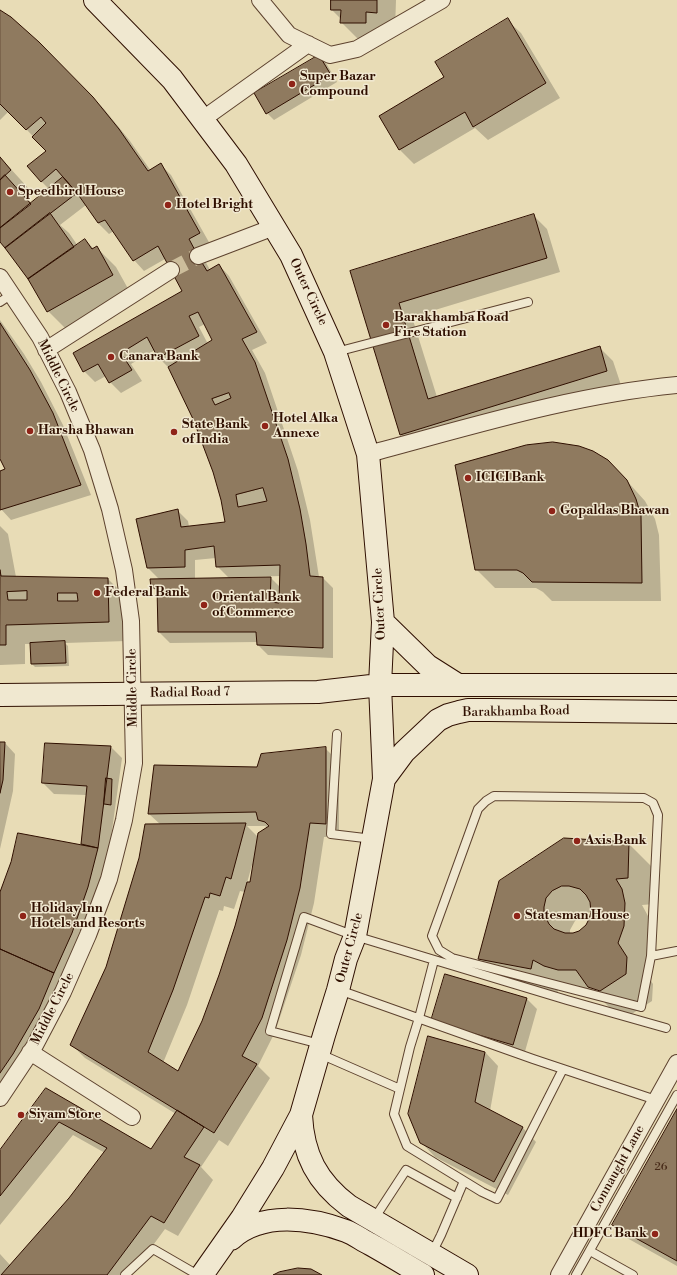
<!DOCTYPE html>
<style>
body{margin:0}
canvas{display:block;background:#e8dcb6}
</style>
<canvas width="677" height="1275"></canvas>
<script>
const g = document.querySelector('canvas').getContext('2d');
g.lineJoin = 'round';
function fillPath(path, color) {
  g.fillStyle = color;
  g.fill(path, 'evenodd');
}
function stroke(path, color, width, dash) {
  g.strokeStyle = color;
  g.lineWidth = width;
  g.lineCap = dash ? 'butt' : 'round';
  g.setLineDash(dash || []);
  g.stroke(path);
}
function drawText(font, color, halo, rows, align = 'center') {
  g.font = font + ' "Libre Bodoni",serif';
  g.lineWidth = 3;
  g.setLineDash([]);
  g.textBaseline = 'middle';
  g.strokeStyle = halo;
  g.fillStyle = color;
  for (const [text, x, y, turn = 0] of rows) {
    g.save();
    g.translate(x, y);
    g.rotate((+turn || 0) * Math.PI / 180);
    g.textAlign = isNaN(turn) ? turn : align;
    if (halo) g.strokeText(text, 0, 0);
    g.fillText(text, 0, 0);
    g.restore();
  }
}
const shadow = new Path2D(`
 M332,0H396L395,31L360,41L341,22V19L332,10Z
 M0,11L38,43L104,109L130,141L151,171L161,165L171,175L210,244L199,250L209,268L210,271L219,265L229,276L267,343L252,350L265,373L298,471L310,520L319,577L323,578L333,588V658L268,655L258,645V642L170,643L159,632L158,593L152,587L160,580L148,568L177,510L188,521L189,527L227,523L214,472L193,419L169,368L159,358L155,350L131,364L142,381L121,393L110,382L106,376L95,382L84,371L184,291L165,259L144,271L134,260L114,231L109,234L98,223L86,205L60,225L69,233L78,246L85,240L94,249L97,248L116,267L131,294L67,330L48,311L28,279L0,240V157L29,189L24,195L32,204L50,190L41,181L47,151L9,111L0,120ZM205,324L214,341L208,344L199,327ZM216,558L217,566L230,579H195V560ZM281,576V588L271,578L241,579V577Z
 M507,20L521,33L560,98L488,140L475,128L414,164L400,150L380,116L445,77Z
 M319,56L326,63L337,82L274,120L267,113Z
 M533,215L547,229L560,272L412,317L437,397L600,348L613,361L621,385L415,448L401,435L351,271Z
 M0,320L24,354L41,382L63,425L91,495L11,520L0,508V472L6,470L0,457Z
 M627,481L645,501L655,519L659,535L661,601H552L543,592L536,588H495L476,569Z
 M0,526L8,534L16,577L108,579L127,598V641L65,643L68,646L69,666L35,667L32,664L31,644H25V664L0,665Z
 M0,743H5L15,754L13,791L0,849Z
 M46,744L111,747L122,758L108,859L82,944L0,1098V895L81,845L87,795L54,794L43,783Z
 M325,748L339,762V837H324L314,903L301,955L275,1032L258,1066L270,1078L228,1146L219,1140L201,1167L213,1180L178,1236L165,1229L131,1275H0V1254L10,1265L69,1199L105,1153L73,1135L0,1225V1152L46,1090L151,1151L176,1114L85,1058L71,1044L107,967L161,825L149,814L258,768ZM247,826H265L268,828L259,838ZM252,865L254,866L251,883H247ZM240,891L245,892L220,975L203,1021L178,1072L163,1063L187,1005L219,910L223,911L224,906L234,909Z
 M628,843L654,869V904L642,905L648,916L651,930L650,953L644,970L653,984L652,1001L627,1017L615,1013L598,996L559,985L557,995L505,985L479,958L500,881ZM591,912L590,919L586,926L580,931L570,934V930L575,921L584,914Z
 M527,999L537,1009L524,1055L443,1031L432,1021Z
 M485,1052L498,1066L490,1111L523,1128L536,1142L508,1195L435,1157L421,1142Z
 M677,1111V1266L627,1238L613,1224Z`);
const building = new Path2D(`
 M331,0H377V13L366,12V23H340L341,10H331Z
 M0,10L11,17L39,42L93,97L119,129L148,171L161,163L200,233L189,239L198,256L207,271L219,264L257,332L242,339L255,362L288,459L300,509L306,544L310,576L323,577V648L257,645L256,632H158L157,588H151L150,579L271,577L270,602L279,603L280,565L216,567L214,546L185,550V567L147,568L136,519L178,509L181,527L225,522L221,500L213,472L193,419L168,367L212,340L198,312L189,316L199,336L158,358L147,337L121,353L132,370L109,383L98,364L83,372L73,353L182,291L158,246L133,261L105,220L98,223L77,193L56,169L41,182L27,166L46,151L32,137L46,123L41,117L26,130L0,104ZM229,393L231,398L215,405L212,399ZM263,488L267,501L238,507L236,495Z
 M508,18L546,83L473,127L465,112L399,150L379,116L444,77L435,62Z
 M319,55L331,75L266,114L254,93Z
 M0,157L11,170L0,180Z
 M5,175L31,204L0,228V180Z
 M63,177L77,193L5,248L0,242V228Z
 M50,213L74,247L28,279L5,248Z
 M534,214L547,258L399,303L428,399L600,346L607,371L400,435L350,271Z
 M85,239L92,249L97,246L113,275L47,312L28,279Z
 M0,323L30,370L53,413L81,485L0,510V471L5,469L0,459Z
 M553,442L579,446L593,451L608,460L627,480L636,499L641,516L642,583L532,582L523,573L517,570H475L455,465L526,445Z
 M0,570L1,576L108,578L109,622L6,625V645H0ZM27,591V600H8L7,592ZM58,593H77L78,601H58Z
 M65,641L66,663L31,664L30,643Z
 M0,742H5L3,780L0,793Z
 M45,743L111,746L98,848L81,844L87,786L42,783Z
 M326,747V824L310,823L300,888L287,940L262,1018L242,1056L257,1064L214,1133L70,1045L106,967L139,858L145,824L246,823L231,879L226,877L220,896L210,893L209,898L205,897L173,990L148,1052L178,1071L202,1021L219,975L235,926L247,882H250L258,833L269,826L265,822L258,820L256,812L148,814L154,765L257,767L261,754Z
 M106,778L112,779L111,805L104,804Z
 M18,833L98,848L88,887L72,933L54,973L0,949V892L11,862Z
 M564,838L629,842L628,878L616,879L622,889L625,903L624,926L618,943L627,957L626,974L600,991L588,987L576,970H558L544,966L533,960L531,969L478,959L499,881ZM562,886H569L580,889L586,895L590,902L591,912L589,919L586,925L579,931L573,933H565L554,929L549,924L544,914V907L546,898L552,891Z
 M0,949L54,973L39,1009L13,1054L0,1073Z
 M445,974L527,998L513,1045L431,1021Z
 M428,1036L485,1052L475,1102L523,1127L494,1182L420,1143L408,1114Z
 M46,1088L151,1149L177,1110L204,1127L184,1157L200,1165L164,1223L151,1216L107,1275H1L69,1198L107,1148L59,1122L0,1196V1150Z
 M677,1109V1261L612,1225Z
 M298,1268L311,1269L322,1275H273L279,1272Z`);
const streetTunnel = new Path2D(`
 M171,270L198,256`);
const lane = new Path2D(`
 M0,302L12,294
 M336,352L528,302
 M337,734L331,834L373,839
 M494,796L644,798L653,803L658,815L651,956L641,1007L452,958L439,950L432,936L478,809L486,801Z
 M651,956L677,951
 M434,960L419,1018L410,1047L394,1114L407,1146L482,1192L497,1199L563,1069
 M339,990L533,1059L656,1100
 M320,1044L270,1031L304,917L355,936L567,1000L666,1028
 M320,1054L400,1089
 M374,1219L406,1170L457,1198
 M590,1251L633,1275
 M432,1253L441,1235L464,1181
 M125,1275L153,1249L198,1275
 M576,1275L677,1095`);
const street = new Path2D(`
 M260,0L289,35L330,55L357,49L442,0
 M203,119L308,44
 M198,256L274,227
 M0,277L40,337L68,392L92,450L110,509L124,570L131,621L134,763L124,820L109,879L88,935L63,992L34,1047L0,1098
 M46,350L171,270
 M368,454C470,427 572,395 677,385
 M30,1052L132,1117
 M559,1275L677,1063`);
const secondary = new Path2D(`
 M95,0L172,79L236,164L291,255L335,352L368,454L383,622L380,685L384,779L355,936L346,959L338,990L324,1035L301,1115L273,1168L242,1218L202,1275
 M383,622L428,666L458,685H677
 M0,695L318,692L380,685H458
 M384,779L404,752L438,720L448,715L459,712L468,710H489L677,712
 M301,1115C303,1155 317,1182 349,1206L467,1275
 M231,1239C262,1211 310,1218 346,1231C354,1234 362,1240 370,1244C388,1254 406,1265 423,1275`);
const markers = [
 [292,84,4,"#8f2418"],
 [10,192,4,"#8f2418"],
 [168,205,4,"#8f2418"],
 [386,325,4,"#8f2418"],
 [111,357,4,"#8f2418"],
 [265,426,4,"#8f2418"],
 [30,431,4,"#8f2418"],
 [174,432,4,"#8f2418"],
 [468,478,4,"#8f2418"],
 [552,511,4,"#8f2418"],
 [97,593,4,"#8f2418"],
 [204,605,4,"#8f2418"],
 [577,841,4,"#8f2418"],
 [23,916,4,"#8f2418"],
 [517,916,4,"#8f2418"],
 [21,1115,4,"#8f2418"],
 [655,1234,4,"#8f2418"]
];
const numberNames = [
 ["26",661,1167]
];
const poiNames = [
 ["Super Bazar",300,77],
 ["Compound",300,92],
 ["Speedbird House",18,192],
 ["Hotel Bright",176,205],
 ["Barakhamba Road",394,318],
 ["Fire Station",394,333],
 ["Canara Bank",119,357],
 ["Hotel Alka",273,419],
 ["Annexe",273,434],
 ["State Bank",182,425],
 ["of India",182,440],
 ["Harsha Bhawan",38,431],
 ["ICICI Bank",476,478],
 ["Gopaldas Bhawan",560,511],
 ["Federal Bank",105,593],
 ["Oriental Bank",212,598],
 ["of Commerce",212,613],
 ["Axis Bank",585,841],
 ["Holiday Inn",31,909],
 ["Hotels and Resorts",31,924],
 ["Statesman House",525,916],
 ["Siyam Store",29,1115],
 ["HDFC Bank",647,1234,"right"]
];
const streetNames = [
 ["Outer Circle",308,292,65],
 ["Middle Circle",58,376,64],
 ["Outer Circle",380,604,-93],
 ["Middle Circle",133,688,-91],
 ["Radial Road 7",190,693,-1],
 ["Barakhamba Road",516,712,-1],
 ["Outer Circle",350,948,-75],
 ["Middle Circle",53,1009,-63],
 ["Connaught Lane",618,1169,-61]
];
fillPath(shadow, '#0003');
fillPath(building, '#8f7a5f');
stroke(building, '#2f0f00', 1);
stroke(streetTunnel, '#ccbd9b', 16, [16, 8]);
stroke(lane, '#5d422e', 10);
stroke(street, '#5d422e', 18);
stroke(secondary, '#2f0f00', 24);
stroke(lane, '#f0e8d0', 8);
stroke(street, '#f0e8d0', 16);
stroke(secondary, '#f0e8d0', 22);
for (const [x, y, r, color] of markers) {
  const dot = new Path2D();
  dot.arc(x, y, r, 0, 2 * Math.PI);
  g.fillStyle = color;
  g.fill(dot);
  stroke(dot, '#f0e8d0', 1.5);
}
drawText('11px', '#472a18', null, numberNames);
drawText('bold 13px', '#2f0f00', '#f0e8d0', poiNames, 'left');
drawText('13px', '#2f0f00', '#f0e8d0', streetNames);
</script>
